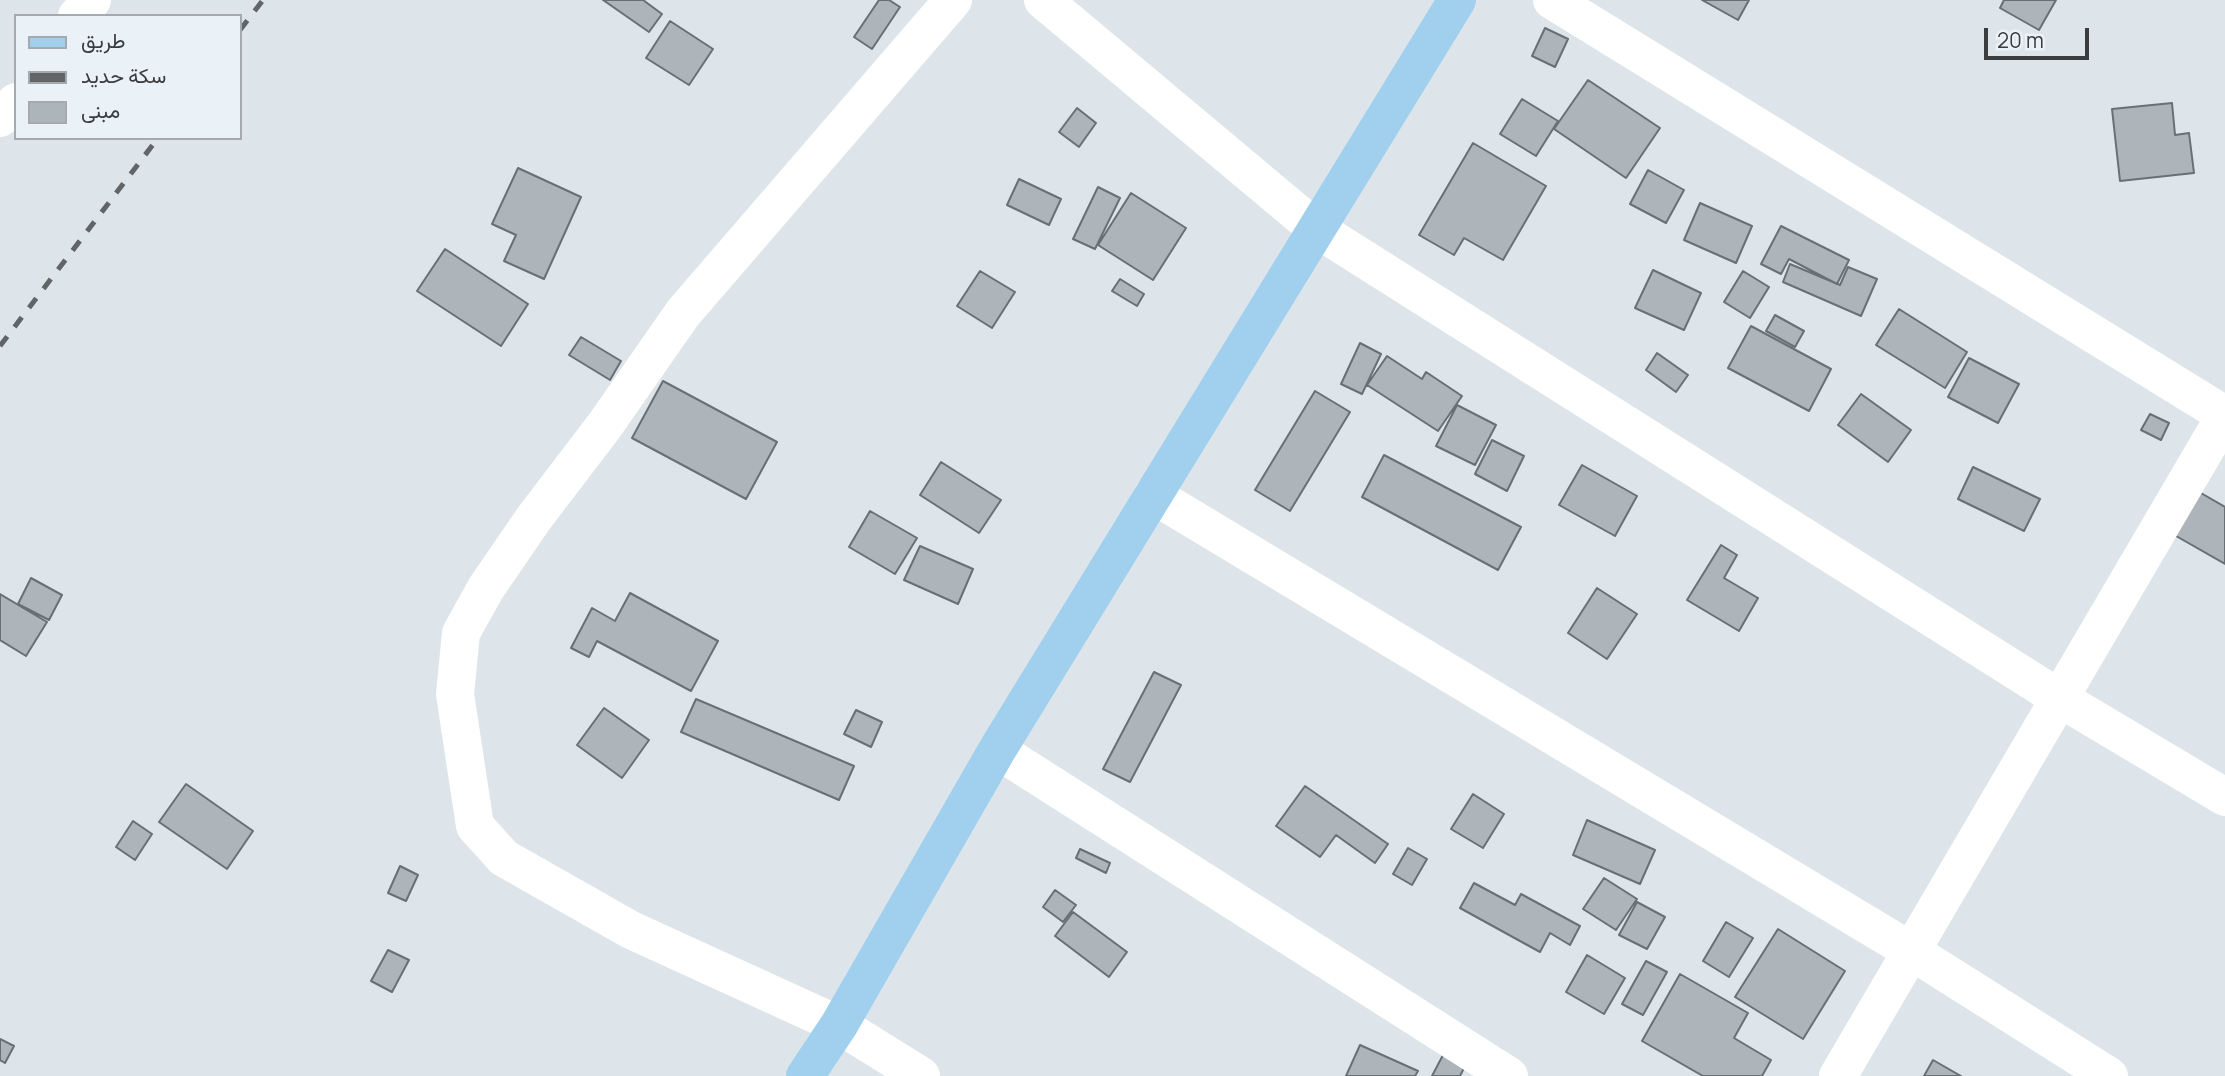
<!DOCTYPE html>
<meta charset="utf-8">
<style>
body{margin:0}
#map{position:relative;width:2225px;height:1076px;overflow:hidden;background:#dde5ea;font-family:Manrope,Vazirmatn,sans-serif}
canvas{display:block}
.legend{position:absolute;left:14px;top:14px;width:228px;height:126px;box-sizing:border-box;background:#eaf2f8;border:2px solid #a4aaae;margin:0;padding:9px 12px;list-style:none;font-size:21px;color:#3a3d3f}
.legend li{display:flex;align-items:center;gap:14px;height:35px}
.legend b{width:35px;border:2px solid #a4aaae}
.scale{position:absolute;left:1984px;top:28px;width:105px;height:32px;box-sizing:border-box;border:4px solid #3a3d3f;border-top:0;padding-left:9px;font-size:21px;line-height:24px;white-space:nowrap;color:#3a3d3f;-webkit-text-stroke:5px #eaf2f8;paint-order:stroke}
</style>
<div id="map">
<canvas width="2225" height="1076"></canvas>
<ul class="legend">
<li><b style="height:9px;background:#a1d0ef"></b>طريق</li>
<li><b style="height:9px;background:#616568"></b>سكة حديد</li>
<li><b style="height:19px;background:#adb5ba"></b>مبنى</li>
</ul>
<div class="scale">20 m</div>
</div>
<script>
const g = document.querySelector('canvas').getContext('2d');
g.lineJoin = 'round';
function fillPath(path, color) {
  g.fillStyle = color;
  g.fill(path, 'evenodd');
}
function stroke(path, color, width, dash) {
  g.strokeStyle = color;
  g.lineWidth = width;
  g.lineCap = dash ? 'butt' : 'round';
  g.setLineDash(dash || []);
  g.stroke(path);
}
const building = new Path2D(`
 M603,0H643L662,14L649,32Z
 M879,0H889L900,7L872,49L854,37Z
 M1702,0H1749L1738,20Z
 M2004,0H2056L2039,30L2000,8Z
 M670,21L713,49L689,85L646,58Z
 M1545,28L1568,39L1555,67L1532,56Z
 M1588,80L1660,128L1626,178L1554,129Z
 M1522,99L1558,121L1536,156L1500,134Z
 M2172,103L2175,135L2189,133L2194,173L2120,181L2112,109Z
 M1077,108L1096,123L1079,147L1059,132Z
 M1473,143L1546,186L1503,260L1464,238L1454,255L1419,235Z
 M518,168L581,197L544,279L504,261L516,235L492,224Z
 M1648,170L1684,190L1666,223L1630,204Z
 M1019,179L1061,199L1049,225L1007,205Z
 M1098,187L1120,198L1095,249L1073,239Z
 M1131,193L1186,228L1153,280L1098,245Z
 M1700,203L1752,226L1736,263L1684,240Z
 M1781,226L1849,260L1837,284L1789,259L1781,274L1761,264Z
 M445,249L528,304L501,346L417,291Z
 M1790,264L1840,285L1848,267L1877,279L1861,316L1783,282Z
 M1653,270L1701,293L1684,330L1635,308Z
 M980,271L1015,292L992,328L957,306Z
 M1743,271L1769,287L1750,318L1724,302Z
 M1120,279L1144,294L1137,306L1112,291Z
 M1899,309L1967,352L1945,388L1876,345Z
 M1775,315L1804,331L1795,347L1766,331Z
 M1751,326L1831,369L1809,411L1728,368Z
 M581,337L621,361L610,380L569,355Z
 M1360,343L1381,354L1362,394L1341,384Z
 M1657,353L1688,375L1676,392L1646,370Z
 M1387,356L1422,379L1426,372L1462,396L1438,431L1367,385Z
 M1969,358L2019,384L1998,423L1948,397Z
 M663,381L777,442L746,499L632,438Z
 M1315,391L1350,412L1290,511L1255,490Z
 M1861,394L1911,430L1888,462L1838,425Z
 M1457,405L1496,425L1475,465L1436,446Z
 M2150,414L2169,423L2161,440L2141,430Z
 M1492,440L1524,456L1507,491L1475,474Z
 M1384,455L1521,527L1498,570L1362,497Z
 M941,462L1001,500L979,533L920,495Z
 M1582,465L1637,496L1615,536L1559,505Z
 M1973,467L2040,499L2024,531L1958,499Z
 M2194,489L2225,507V564L2169,532Z
 M870,511L917,538L895,574L849,547Z
 M1721,545L1737,555L1724,578L1758,598L1739,631L1687,600Z
 M920,546L973,569L958,604L904,580Z
 M31,578L62,595L49,620L18,604Z
 M1597,588L1637,614L1607,659L1568,633Z
 M630,593L718,641L691,691L597,641L589,657L571,648L592,608L615,621Z
 M0,594L47,622L26,656L0,640Z
 M1154,672L1181,685L1130,782L1103,769Z
 M696,699L854,766L839,800L681,732Z
 M604,708L649,740L622,778L577,745Z
 M856,710L882,722L871,747L844,734Z
 M186,784L253,831L227,869L159,822Z
 M1305,786L1388,844L1375,863L1336,835L1320,857L1276,826Z
 M1473,794L1504,814L1483,848L1451,829Z
 M1587,820L1655,850L1640,884L1573,855Z
 M133,821L152,834L135,860L116,847Z
 M1408,848L1427,859L1412,885L1393,874Z
 M1080,849L1110,863L1106,873L1076,858Z
 M400,866L418,875L406,901L388,893Z
 M1604,878L1637,899L1616,930L1583,909Z
 M1474,883L1515,905L1521,894L1580,926L1570,945L1550,933L1540,952L1460,908Z
 M1055,890L1076,905L1063,922L1043,907Z
 M1637,902L1665,917L1647,949L1619,935Z
 M1073,912L1127,952L1109,977L1055,936Z
 M1726,922L1753,938L1729,977L1703,961Z
 M1778,929L1845,971L1803,1039L1735,997Z
 M388,950L409,960L392,992L371,981Z
 M1587,955L1625,978L1604,1014L1566,992Z
 M1646,961L1667,972L1643,1015L1622,1004Z
 M1680,974L1748,1013L1734,1038L1771,1060L1762,1076H1703L1642,1041Z
 M0,1039L14,1046L5,1063L0,1060Z
 M1360,1045L1418,1071L1415,1076H1346Z
 M1443,1055L1465,1066L1460,1076H1432Z
 M1933,1060L1961,1076H1924Z`);
const minor = new Path2D(`
 M1043,0L1315,228L2059,698L2225,797
 M1552,0L2225,415
 M77,16L92,0
 M0,118L9,111L16,102
 M1153,495L1911,951L2109,1076
 M997,750L1509,1076
 M921,1076L839,1025L631,930L504,858L475,826L455,694L461,633L486,588L534,518L605,425L683,313L953,0
 M1838,1076L2225,416`);
const major = new Path2D(`
 M805,1076L839,1025L997,750L1457,0`);
const rail = new Path2D(`
 M240,30L263,0
 M0,346L158,138`);
fillPath(building, '#adb5ba');
stroke(building, '#697075', 2);
stroke(minor, '#fff', 38);
stroke(major, '#a1d0ef', 38);
stroke(rail, '#616568', 5, [12, 12]);
</script>
